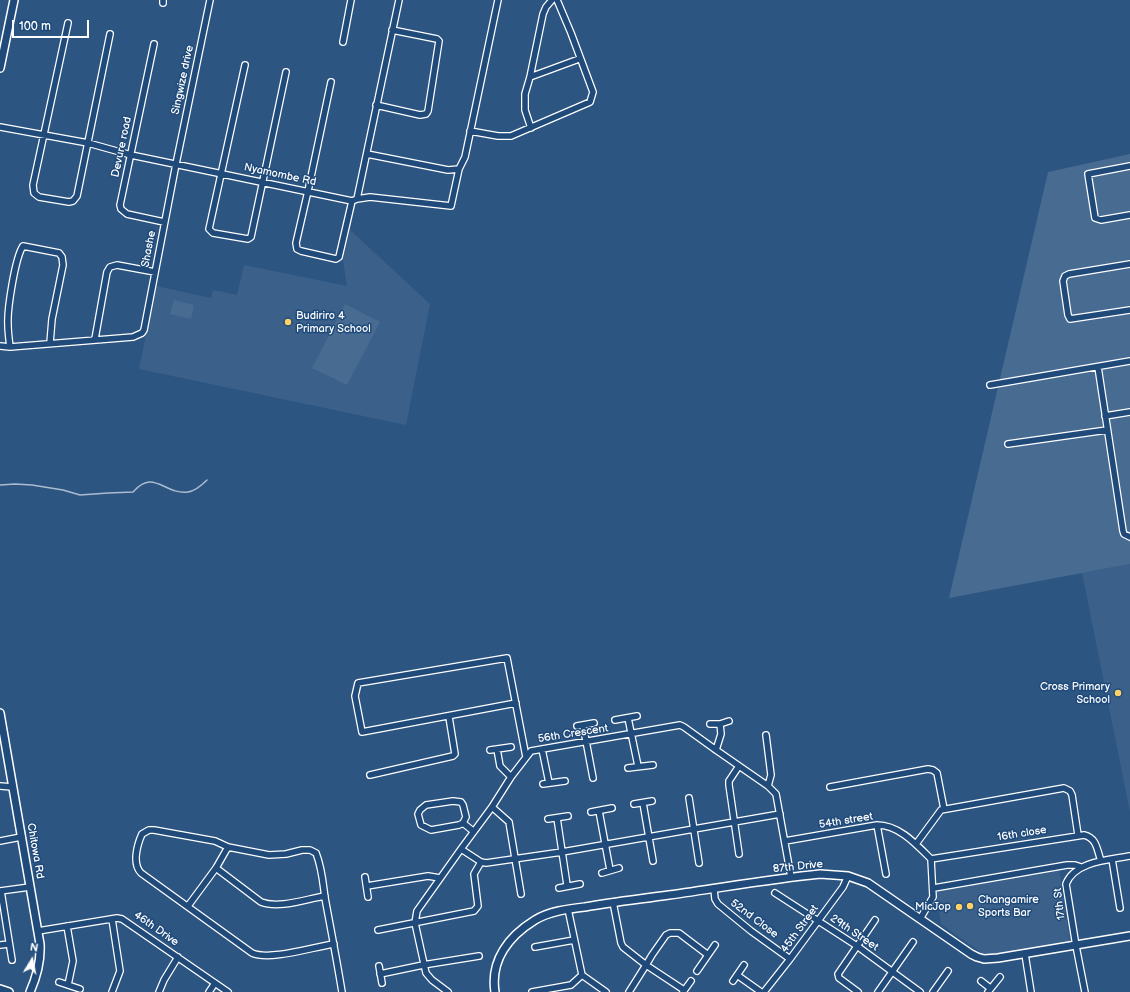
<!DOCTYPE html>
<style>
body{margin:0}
#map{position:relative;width:1130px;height:992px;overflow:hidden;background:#2c5582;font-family:"Balsamiq Sans",sans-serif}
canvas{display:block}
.north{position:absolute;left:12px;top:940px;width:40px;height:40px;-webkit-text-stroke:3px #1f4a7a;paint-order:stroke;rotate:10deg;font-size:11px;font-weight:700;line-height:16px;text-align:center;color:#fff}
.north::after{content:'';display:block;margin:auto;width:14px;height:18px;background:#fff;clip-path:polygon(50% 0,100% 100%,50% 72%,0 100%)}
.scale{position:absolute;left:12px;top:20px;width:77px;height:18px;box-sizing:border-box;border:2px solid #fff;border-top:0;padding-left:5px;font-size:12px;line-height:14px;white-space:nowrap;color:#fff;-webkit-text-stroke:3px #1f4a7a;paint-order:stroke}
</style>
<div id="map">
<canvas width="1130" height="992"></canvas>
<div class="north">N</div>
<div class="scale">100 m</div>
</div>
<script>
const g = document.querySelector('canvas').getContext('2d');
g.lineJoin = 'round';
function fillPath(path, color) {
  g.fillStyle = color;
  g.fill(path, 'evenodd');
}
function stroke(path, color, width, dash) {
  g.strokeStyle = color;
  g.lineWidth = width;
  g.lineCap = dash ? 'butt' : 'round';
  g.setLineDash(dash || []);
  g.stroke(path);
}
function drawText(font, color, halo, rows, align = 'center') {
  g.font = font + ' "Balsamiq Sans",sans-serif';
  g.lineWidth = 3;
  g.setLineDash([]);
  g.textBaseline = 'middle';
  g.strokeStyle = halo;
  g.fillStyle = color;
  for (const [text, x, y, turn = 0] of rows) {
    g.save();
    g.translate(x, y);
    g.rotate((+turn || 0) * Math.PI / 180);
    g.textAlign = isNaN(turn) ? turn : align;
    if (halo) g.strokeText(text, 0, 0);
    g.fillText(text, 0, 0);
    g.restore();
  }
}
const built = new Path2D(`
 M350,230L430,304L406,425L139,369L156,286L211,298L213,290L237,295L244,265L347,286L343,260Z
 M1130,564V812L1082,573Z
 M1059,869L1070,941L986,956L941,924L936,891Z`);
const green = new Path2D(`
 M1130,154V564L949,598L1048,172Z
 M174,300L194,305L191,319L170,314Z
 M345,304L380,322L347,385L312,368Z`);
const stream = new Path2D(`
 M0,485L15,484L32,485L63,490L80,495L108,493L133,492C154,468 164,495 188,492C195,491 202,485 207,480`);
const minor = new Path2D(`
 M163,3V0
 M68,23L33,185L34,193L39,197L69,202L73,201L77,196L110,34
 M343,42L351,0
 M154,44L120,205L121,209L127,214L164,222
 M245,65L209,229L213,233L248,239L251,237L286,72
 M530,77L579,59
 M331,82L308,191L296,243L297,249L301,251L336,259L339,257L352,201
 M376,105L420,115L426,114L428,111L439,41L437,39L392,30
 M0,127L88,143L131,155L352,201L357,199L399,0
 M531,128L525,110V94L530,77L543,14L546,7L552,0
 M470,131L498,136H511L590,102L593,92L571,33L557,0
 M367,154L448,170L459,169L465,157L498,0
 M1130,166L1088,174L1095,218L1101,220L1130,215
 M357,199L370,197L451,206L459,169
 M1130,264L1069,274L1065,276L1063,281L1068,315L1070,319L1130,310
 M95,339L107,272L110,267L117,265L155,272
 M0,346L10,347L133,337L142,333L144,330L176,164L210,0
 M10,347C9,339 8,332 8,325C7,310 15,258 23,246L59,253L62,257L63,265L52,319L50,343
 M1098,367L1123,531L1124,534L1130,537
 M990,385L1130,361
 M1105,416L1130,412
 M1008,444L1107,430
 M516,703L362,732L355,696L358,683L507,658L526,757
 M628,718L638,766
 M615,720L637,716
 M710,724H720L729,721
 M583,725L593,778
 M577,726L594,723
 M766,735L771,775L768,786
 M497,749L500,766L511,777
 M542,749L549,783
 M490,750L511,747
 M716,750L721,734L720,724
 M739,766L729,781V785L739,854
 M628,768L653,765
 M370,775L453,756L455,754L449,717
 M543,784L565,781
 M0,786L12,787
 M830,787L928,769L933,770L937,773L944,809
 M689,798L699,863
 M453,801L461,802L463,805L466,817L463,823L459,825L431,830L421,825L418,814L420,810L426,805Z
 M643,803L653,861
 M634,804L652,801
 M492,807L509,822L521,894
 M599,811L610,870
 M591,812L612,808
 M557,818L567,885
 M548,819L568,816
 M463,823L473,831
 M877,825L886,874
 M0,841L21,837
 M785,841L877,825C899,825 916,844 931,859L933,897L920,919
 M916,844L941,810L1064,788L1070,791L1072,795L1078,835
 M461,849L481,862L486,863L562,852L780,814
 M931,859L1084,835C1097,838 1097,850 1101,861
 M1112,859L1120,908
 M216,868L261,902C279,909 306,899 325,896
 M602,873L619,868
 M365,877L368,897
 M367,886L428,876L440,878
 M559,888L580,884
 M934,888L1067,865H1075L1081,867
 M714,889L715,899L718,904L751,931L790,959
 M0,891L30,887
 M1,891L12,960
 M775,893L857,946L920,992
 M613,902L621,943L623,947L646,965L684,990
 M188,906L216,868L228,847
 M568,909L582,975L606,992
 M112,919L120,971L112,992
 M67,926L73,961L68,985
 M378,930L474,911L478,906L474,874L481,862
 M38,931L117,918L122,919L228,992
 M334,944C313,947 270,961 252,953L141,873C132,864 137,845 142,834L149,830H154L215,841L228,847L269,855L286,854L302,850H310L316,853C322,868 323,883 325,898C331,930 337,961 342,992
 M0,945L9,944
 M535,947L574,940
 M1025,954L1031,992
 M379,966L382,983
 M697,971L715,945
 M380,974L423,965L479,956
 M737,975L761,992
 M733,981L744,965
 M981,981L990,988
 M59,982L80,989
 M159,992L164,980L178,957
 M209,992L215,983
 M448,992L432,980L426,973L415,923L417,911L461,849L492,807L511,777L531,751L680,725L684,727L716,750L768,786L776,794L791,877
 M532,992L571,985L582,975
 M629,992L646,965L652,955L666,935L670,933H679L708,955
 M683,992L691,981
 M764,992L790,959L843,887L848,876
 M858,992L839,978L838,974L875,920
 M878,992L913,942
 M933,992L948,971
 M988,992L1000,977
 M1085,992L1076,946L1066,884C1075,861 1109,860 1130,856`);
const tertiary = new Path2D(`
 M0,68L14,0
 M0,713L40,944C41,962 37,976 30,992
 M0,989L9,992
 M495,992C490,960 509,936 535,920C550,911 568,909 585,907C613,902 641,899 669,895C720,888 770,879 820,874L848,876L868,883L971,954L977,957L984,959L998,958L1130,936`);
const markers = [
 [288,322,4,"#ffd166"],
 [1118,693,4,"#ffd166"],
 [970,906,4,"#ffd166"],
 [959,907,4,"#ffd166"]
];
const streetNames = [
 ["Singwize drive",183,80,-78],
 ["Devure road",122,147,-78],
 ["Nyamombe Rd",280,175,12],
 ["Shashe",149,249,-79],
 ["56th Crescent",573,734,-9],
 ["54th street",846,821,-9],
 ["16th close",1022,834,-9],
 ["Chitowa Rd",35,851,80],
 ["87th Drive",798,867,-6],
 ["17th St",1060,904,-97],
 ["52nd Close",754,919,37],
 ["46th Drive",156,929,35],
 ["45th Street",800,929,-54],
 ["29th Street",854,933,34]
];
const poiNames = [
 ["Budiriro 4",296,316],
 ["Primary School",296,329],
 ["Cross Primary",1110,687,"right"],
 ["School",1110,700,"right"],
 ["Changamire",978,900],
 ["Sports Bar",978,913],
 ["MicJop",951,907,"right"]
];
fillPath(built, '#3b618b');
fillPath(green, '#486b92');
stroke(stream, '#acbcce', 1.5);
stroke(minor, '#fff', 8);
stroke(tertiary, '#fff', 10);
stroke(minor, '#1f4a7a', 5.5);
stroke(tertiary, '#1f4a7a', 7);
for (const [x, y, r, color] of markers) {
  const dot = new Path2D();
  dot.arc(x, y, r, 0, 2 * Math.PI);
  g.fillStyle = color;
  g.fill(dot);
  stroke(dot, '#1f4a7a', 1.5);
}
drawText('11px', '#fff', '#1f4a7a', streetNames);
drawText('11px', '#fff', '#1f4a7a', poiNames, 'left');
</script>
